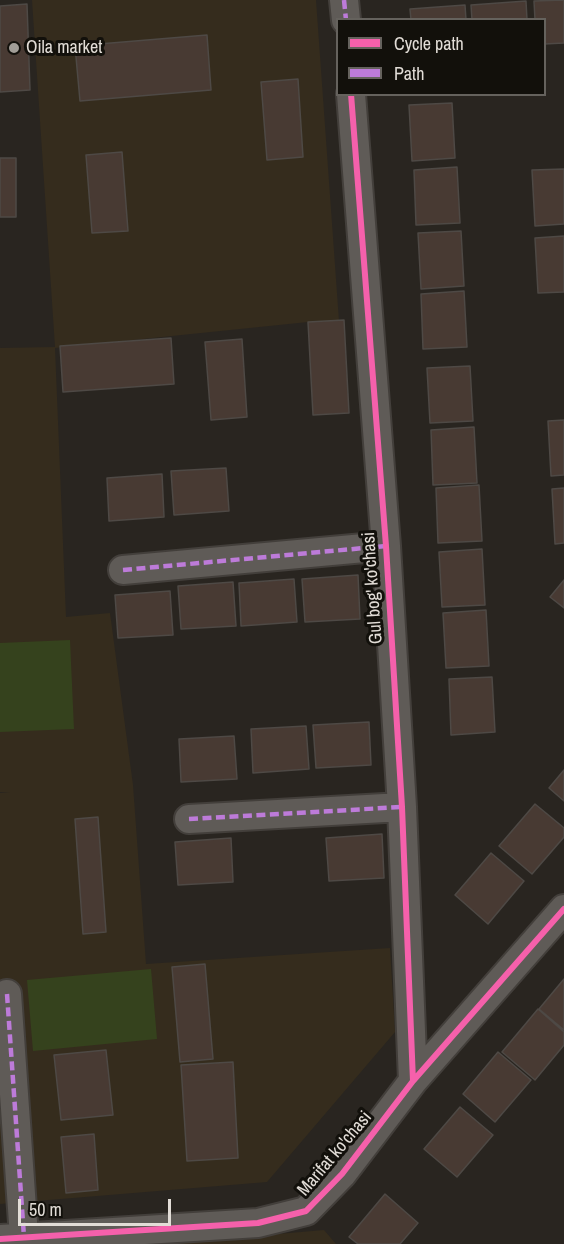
<!DOCTYPE html>
<style>
body{margin:0}
#map{position:relative;width:564px;height:1244px;overflow:hidden;background:#292520;font-family:"Archivo Narrow",sans-serif}
canvas{display:block}
.legend{position:absolute;left:336px;top:18px;width:210px;height:78px;box-sizing:border-box;background:#12100b;border:2px solid #65625d;margin:0;padding:8px 10px;list-style:none;font-size:18px;color:#e2ddd7}
.legend li{display:flex;align-items:center;gap:12px;height:30px}
.legend b{width:30px;border:2px solid #65625d}
.scale{position:absolute;left:18px;top:1199px;width:153px;height:27px;box-sizing:border-box;border:3px solid #e2ddd7;border-top:0;padding-left:8px;font-size:18px;line-height:21px;white-space:nowrap;color:#e2ddd7;-webkit-text-stroke:4px #12100b;paint-order:stroke}
</style>
<div id="map">
<canvas width="564" height="1244"></canvas>
<ul class="legend">
<li><b style="height:8px;background:#f560ab"></b>Cycle path</li>
<li><b style="height:8px;background:#bd7bd9"></b>Path</li>
</ul>
<div class="scale">50 m</div>
</div>
<script>
const g = document.querySelector('canvas').getContext('2d');
g.lineJoin = 'round';
function fillPath(path, color) {
  g.fillStyle = color;
  g.fill(path, 'evenodd');
}
function stroke(path, color, width, dash) {
  g.strokeStyle = color;
  g.lineWidth = width;
  g.lineCap = dash ? 'butt' : 'round';
  g.setLineDash(dash || []);
  g.stroke(path);
}
function drawText(font, color, halo, rows, align = 'center') {
  g.font = font + ' "Archivo Narrow",sans-serif';
  g.lineWidth = 6;
  g.setLineDash([]);
  g.textBaseline = 'middle';
  g.strokeStyle = halo;
  g.fillStyle = color;
  for (const [text, x, y, turn = 0] of rows) {
    g.save();
    g.translate(x, y);
    g.rotate((+turn || 0) * Math.PI / 180);
    g.textAlign = isNaN(turn) ? turn : align;
    if (halo) g.strokeText(text, 0, 0);
    g.fillText(text, 0, 0);
    g.restore();
  }
}
const built = new Path2D(`
 M32,0H316L339,321L308,322L55,348L66,617L110,613L133,785L146,964L390,948L395,1032L267,1182L0,1204V793L10,792H0V348L55,347Z
 M324,1230L336,1244H163Z`);
const green = new Path2D(`
 M70,640L74,729L0,732V643Z
 M151,969L157,1039L33,1051L27,980Z`);
const building = new Path2D(`
 M564,0V43L544,44V20H535L534,1Z
 M526,1L527,20H472L471,5Z
 M27,4L30,90L0,92V6Z
 M465,5L466,20H411L410,9Z
 M207,35L211,90L80,101L75,46Z
 M298,79L303,157L267,160L261,82Z
 M452,103L455,158L412,161L409,105Z
 M122,152L128,231L92,233L86,155Z
 M0,158H16V217H0Z
 M457,167L460,223L416,225L414,170Z
 M564,169V224L535,226L532,170Z
 M461,231L464,286L421,289L418,233Z
 M564,236V292L538,293L535,238Z
 M464,291L467,347L423,349L421,294Z
 M344,320L349,413L313,415L308,322Z
 M171,338L174,384L63,392L60,346Z
 M242,339L247,417L211,420L205,342Z
 M470,366L473,421L430,423L427,368Z
 M564,420V475L551,476L548,421Z
 M474,427L477,483L433,485L431,430Z
 M226,468L229,511L174,515L171,471Z
 M162,474L164,517L109,521L107,478Z
 M479,485L482,541L438,543L436,488Z
 M564,488V543L555,544L552,489Z
 M482,549L485,605L442,607L439,552Z
 M358,575L360,619L305,622L302,579Z
 M294,579L297,622L241,626L239,583Z
 M564,580V608L550,597Z
 M233,582L236,626L181,629L178,586Z
 M170,591L173,635L118,638L115,595Z
 M486,610L489,666L446,668L443,613Z
 M492,677L495,732L451,735L449,679Z
 M369,722L371,765L316,768L313,725Z
 M306,726L309,769L253,773L251,729Z
 M234,736L237,779L181,782L179,739Z
 M564,770V801L549,788Z
 M535,804L564,828V837L532,874L499,846Z
 M98,817L106,932L83,934L75,819Z
 M382,834L384,878L329,881L326,838Z
 M231,838L233,882L178,885L175,842Z
 M491,853L524,881L488,924L455,895Z
 M205,964L213,1059L180,1062L172,967Z
 M564,979V1030L539,1009Z
 M538,1009L564,1032V1045L535,1080L502,1052Z
 M106,1050L113,1115L61,1120L54,1055Z
 M498,1052L531,1080L495,1122L463,1094Z
 M233,1062L238,1158L187,1161L181,1065Z
 M460,1107L493,1135L457,1177L424,1149Z
 M94,1134L98,1190L66,1193L61,1137Z
 M385,1194L418,1223L400,1244H358L349,1237Z`);
const minor = new Path2D(`
 M344,0L346,20
 M351,94L386,546L402,807L413,1081
 M123,570L386,546
 M189,819L402,807
 M7,994L24,1237
 M0,1239L258,1223L306,1211L342,1174L413,1081L564,909`);
const quiet = new Path2D(`
 M344,0L346,20
 M123,570L386,546
 M189,819L402,807
 M7,994L24,1237`);
const cycleway = new Path2D(`
 M351,94L386,546L402,807L413,1081
 M0,1239L258,1223L306,1211L342,1174L413,1081L564,909`);
const markers = [
 [14,48,6,"#a19d97"]
];
const poiNames = [
 ["Oila market",26,48]
];
const streetNames = [
 ["Gul bog' ko'chasi",373,588,-94],
 ["Marifat ko'chasi",335,1154,-50]
];
fillPath(built, '#352c1d');
fillPath(green, '#35421d');
fillPath(building, '#483a33');
stroke(building, '#4e4945', 1.5);
stroke(minor, '#433f3b', 32);
stroke(minor, '#5f5b57', 28);
stroke(quiet, '#bd7bd9', 4.5, [9, 4.5]);
stroke(cycleway, '#f560ab', 6);
for (const [x, y, r, color] of markers) {
  const dot = new Path2D();
  dot.arc(x, y, r, 0, 2 * Math.PI);
  g.fillStyle = color;
  g.fill(dot);
  stroke(dot, '#12100b', 2);
}
drawText('18px', '#e2ddd7', '#12100b', poiNames, 'left');
drawText('18px', '#e2ddd7', '#12100b', streetNames);
</script>
